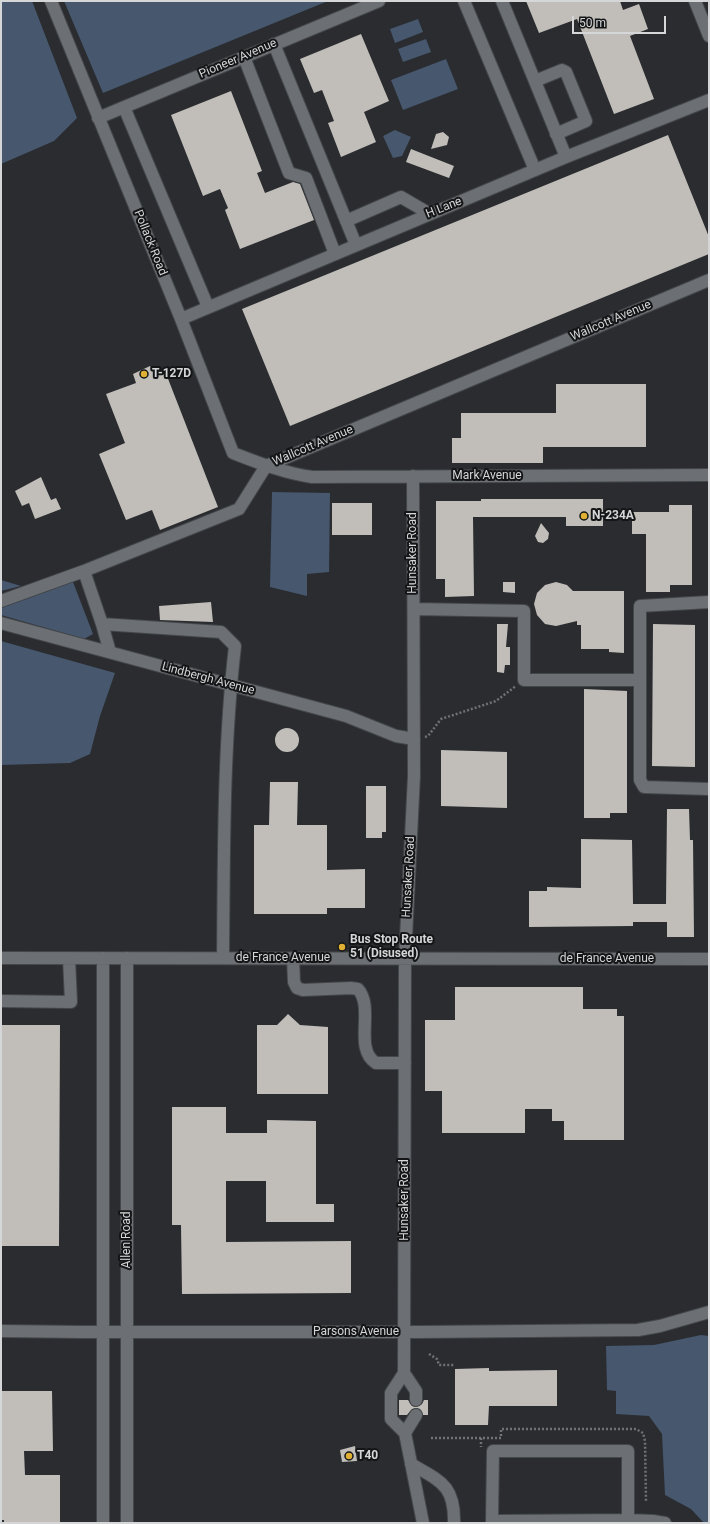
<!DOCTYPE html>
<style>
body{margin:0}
#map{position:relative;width:710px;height:1524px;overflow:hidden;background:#2a2c30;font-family:Roboto,sans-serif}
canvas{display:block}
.frame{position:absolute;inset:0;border:2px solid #d4d6d8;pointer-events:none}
.scale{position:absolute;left:572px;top:16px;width:94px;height:18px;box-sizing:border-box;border:2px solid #d4d6d8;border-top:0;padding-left:5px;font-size:12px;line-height:14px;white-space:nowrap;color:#d4d6d8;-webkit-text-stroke:3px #131516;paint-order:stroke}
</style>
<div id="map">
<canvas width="710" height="1524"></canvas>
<div class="frame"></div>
<div class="scale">50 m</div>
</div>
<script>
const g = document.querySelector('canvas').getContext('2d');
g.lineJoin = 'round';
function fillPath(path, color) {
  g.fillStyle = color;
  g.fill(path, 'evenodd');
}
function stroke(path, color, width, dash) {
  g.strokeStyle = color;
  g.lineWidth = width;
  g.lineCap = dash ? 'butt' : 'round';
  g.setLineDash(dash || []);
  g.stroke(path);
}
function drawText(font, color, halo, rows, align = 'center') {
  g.font = font + ' Roboto,sans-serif';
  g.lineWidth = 4;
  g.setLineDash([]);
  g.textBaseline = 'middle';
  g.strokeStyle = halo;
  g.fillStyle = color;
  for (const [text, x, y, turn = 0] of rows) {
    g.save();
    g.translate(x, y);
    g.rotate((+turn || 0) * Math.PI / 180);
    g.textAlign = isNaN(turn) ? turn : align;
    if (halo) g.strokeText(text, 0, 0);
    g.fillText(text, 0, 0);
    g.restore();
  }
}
const green = new Path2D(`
 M1,1H32L77,118L54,141L1,164Z
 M64,1H328L103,93Z
 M418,19L423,32L395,43L390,29Z
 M426,39L431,52L403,62L398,49Z
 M446,59L458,89L403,110L391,80Z
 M395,130L411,137L402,156L393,158L383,136Z
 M272,492L330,493L329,572L307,574V596L270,587Z
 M1,580L21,586L1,591Z
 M73,582L93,634L84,639L1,615V608Z
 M1,641L115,673L100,716L90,754L70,763L1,765Z
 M701,1335L709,1336V1523H704L691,1509L665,1495L662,1434L649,1416L616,1414V1391L607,1390L606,1346L654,1345Z`);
const building = new Path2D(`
 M526,1H620L623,10L639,4L648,29L630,36L654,99L614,114L577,19L539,33Z
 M361,34L389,101L364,112L376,142L341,157L328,123L334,121L322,90L314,93L300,59Z
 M231,91L262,171L257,173L265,193L293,182L300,184L314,220L240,249L225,210L228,208L220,189L203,196L171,115Z
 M443,132L449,137L447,145L431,149L436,134Z
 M668,135L709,237V254L290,426L242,309Z
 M411,149L454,166L449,178L406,162Z
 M150,366L155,375L165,371L218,507L160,530L152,510L126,520L99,454L125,443L106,394L136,383L133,374Z
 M556,384H646V447H543V463H452V438H461V413H556Z
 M41,477L51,500L56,498L61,509L35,519L29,503L22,506L15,491Z
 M481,499H603V526H566V517H473L474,596L445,597V579H436V501H481Z
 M332,503H372V535H332Z
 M669,505H692V585H670V592H646V534H632V512H669Z
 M541,523L549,533L548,539L543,543L538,542L535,536Z
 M503,582H515V593L503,592Z
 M556,582L567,585L573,591H624V653L609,652V649H581V625H577V621L556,626L545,624L537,615L534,604L537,593L545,585Z
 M211,602L213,622L160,620L159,606Z
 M497,624H508L506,647H510V665H505L504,673L497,672Z
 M653,624L695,625V767L652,766Z
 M584,689L627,691V813H610V818H584Z
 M275 740a12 12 0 1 1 24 0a12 12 0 1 1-24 0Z
 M441,750L507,752V808L441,806Z
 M270,782H298L297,825H327V870L365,869V908H327V914H254V825H269Z
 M366,786H386V832H382V838H366Z
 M667,809H689L690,840H693L694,937H667V922H633V926L529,927V891H547V887L581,888V839L632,840L633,904H666Z
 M455,987H583V1009H617V1016H624V1140H564V1121H552V1109H525V1133H442V1091H425V1020H455Z
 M288,1014L300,1025L328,1027V1094H257V1025H277Z
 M1,1025H60L59,1246H1Z
 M172,1107H226V1133H267V1120L316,1121V1204H334V1222H266V1181H226V1242L351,1241V1293L182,1294L181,1225H172Z
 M489,1368V1371L557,1370V1406H489L488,1425H455V1369Z
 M1,1391H52L53,1451H24L25,1475H60V1523H4V1520H1Z
 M399,1400H408L412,1406L416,1407L422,1404L424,1400H428V1415H423L420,1409L416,1408L412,1409L407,1415H399Z
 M355,1446L357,1461L342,1462L340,1450Z`);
const path = new Path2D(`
 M425,737L428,736L441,719L496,701L516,686
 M429,1354L437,1359L439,1365H455
 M431,1438H501V1429H636L643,1433L645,1441L646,1501
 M481,1438V1447`);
const minor = new Path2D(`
 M51,1L181,319L233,453C259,463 284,473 312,477L709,475
 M464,1L535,170
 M502,1L566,157
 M695,1L709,36
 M274,44L356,245
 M244,57L289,173L306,178L335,254
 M535,81L562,70L566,72L586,121L556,134
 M124,107L208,307
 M98,118L379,1
 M346,221L401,197L430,214
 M181,319L566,157L709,100
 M1,601L84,571
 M709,602L640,606V780L644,787L709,789
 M414,609L524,611V680H640
 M1,623L346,716L396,736L414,739
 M102,624L110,652
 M1,958L709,959
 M103,958V1523
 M127,958V1523
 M223,958C224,854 223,750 235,646L221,632L102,624L84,571L239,509L266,466L709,280
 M293,958L294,982L297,988L303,990L351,988L358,989C375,1008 353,1049 376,1063H405
 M1,1001L71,1002L69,958
 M1,1331L81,1332H420L638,1330L660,1326L709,1312
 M404,1373L405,958L414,776L413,476
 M416,1415L405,1433L391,1419V1393L404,1373L416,1391V1400
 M405,1433L423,1523
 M411,1464C440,1481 455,1485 454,1523
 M628,1520V1451H493L492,1521L628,1520L653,1521L665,1523`);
const markers = [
 [144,374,4,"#e0b034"],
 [584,516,4,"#e0b034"],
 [342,947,4,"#e0b034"],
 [349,1456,4,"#e0b034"]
];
const streetNames = [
 ["Pioneer Avenue",238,59,-23],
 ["H Lane",444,208,-22],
 ["Pollack Road",150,243,68],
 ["Wallcott Avenue",611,321,-23],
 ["Wallcott Avenue",313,446,-23],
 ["Mark Avenue",487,476],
 ["Hunsaker Road",413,553,-90],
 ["Lindbergh Avenue",208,679,15],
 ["Hunsaker Road",409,877,-87],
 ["de France Avenue",283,958],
 ["de France Avenue",607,959],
 ["Hunsaker Road",405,1200,-90],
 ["Allen Road",127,1240,-90],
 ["Parsons Avenue",356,1332]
];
const poiNames = [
 ["T-127D",152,374],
 ["N-234A",592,516],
 ["Bus Stop Route",350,940],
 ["51 (Disused)",350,954],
 ["T40",357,1456]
];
fillPath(green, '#46576e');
fillPath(building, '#c1beb9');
stroke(minor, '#44474a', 14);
stroke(path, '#707276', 2.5, [2, 2]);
stroke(minor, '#6c6f73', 12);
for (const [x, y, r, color] of markers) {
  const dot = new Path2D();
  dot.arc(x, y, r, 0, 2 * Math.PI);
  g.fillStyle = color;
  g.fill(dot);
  stroke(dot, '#131516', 1.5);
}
drawText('12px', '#d4d6d8', '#131516', streetNames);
drawText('bold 12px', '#d4d6d8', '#131516', poiNames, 'left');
</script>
